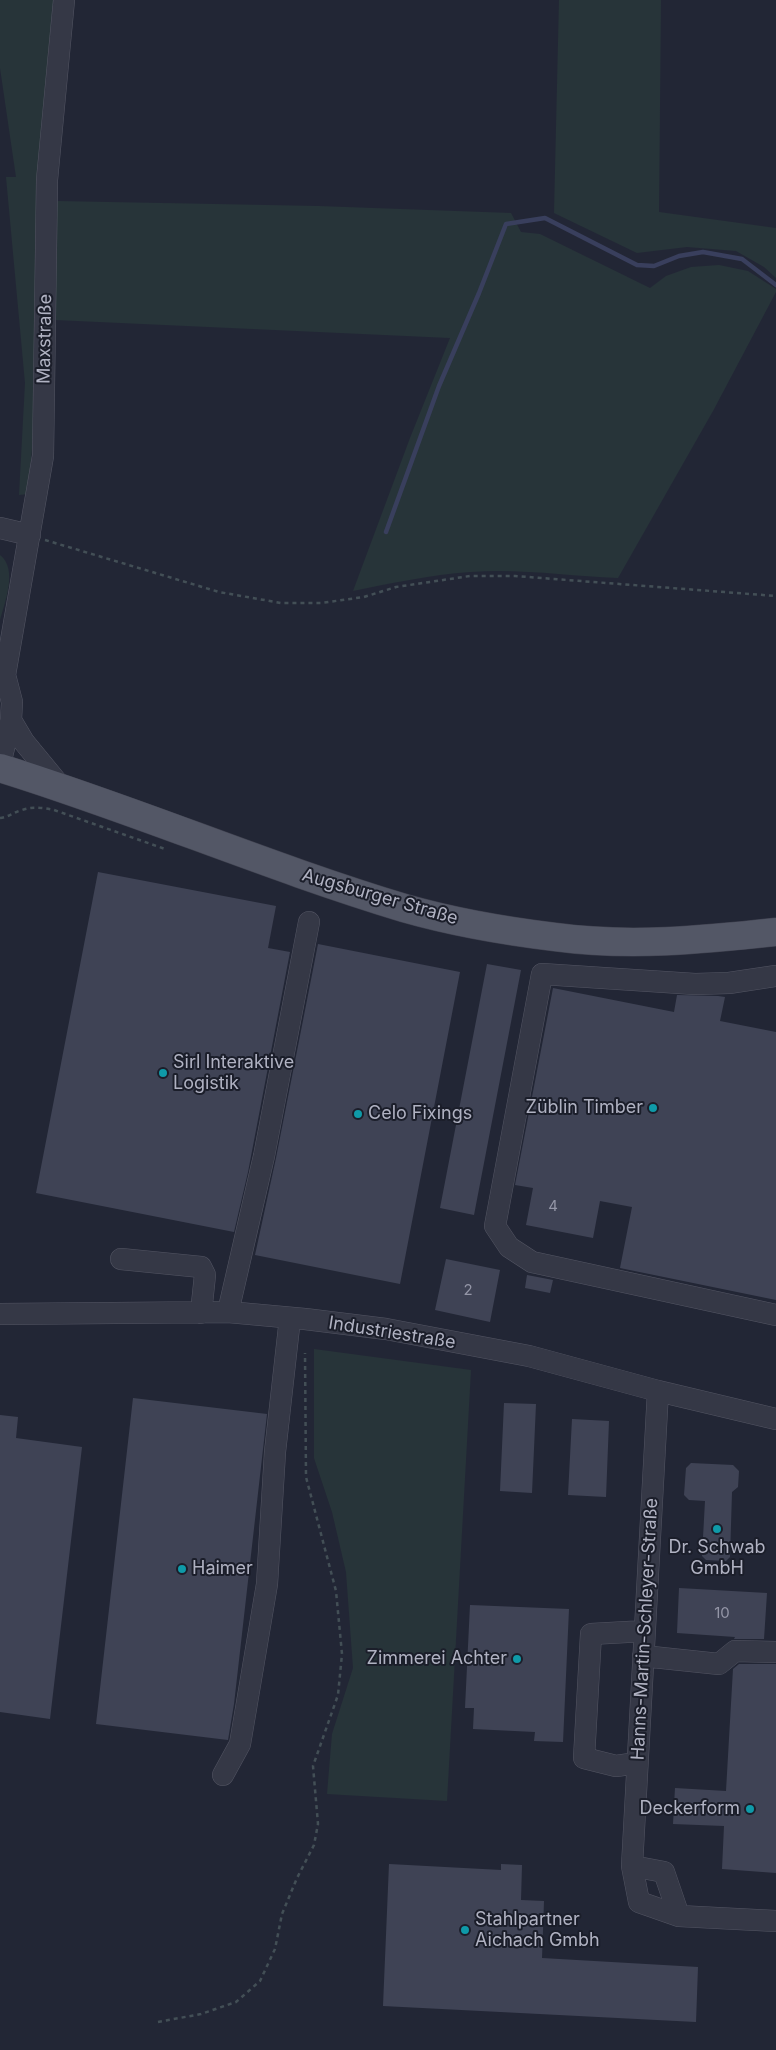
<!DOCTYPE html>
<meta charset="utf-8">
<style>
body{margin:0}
canvas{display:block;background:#222635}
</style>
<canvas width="776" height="2050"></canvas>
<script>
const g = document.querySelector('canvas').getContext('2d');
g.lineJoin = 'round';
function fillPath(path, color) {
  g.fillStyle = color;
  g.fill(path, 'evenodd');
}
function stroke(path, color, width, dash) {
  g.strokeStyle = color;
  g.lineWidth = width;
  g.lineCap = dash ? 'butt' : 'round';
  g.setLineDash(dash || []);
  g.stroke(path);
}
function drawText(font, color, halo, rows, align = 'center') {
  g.font = font + ' Inter,sans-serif';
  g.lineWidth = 4;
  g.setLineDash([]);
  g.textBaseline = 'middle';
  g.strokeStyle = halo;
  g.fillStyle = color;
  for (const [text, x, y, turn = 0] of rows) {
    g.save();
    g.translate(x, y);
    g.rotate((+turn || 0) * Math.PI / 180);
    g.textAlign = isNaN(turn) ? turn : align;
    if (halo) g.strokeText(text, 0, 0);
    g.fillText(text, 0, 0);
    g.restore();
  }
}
const green = new Path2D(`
 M0,0H57L39,168L35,246L37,393L28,494L19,495L25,383L6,177H16L0,68Z
 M559,0H661L659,212L776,228V278L764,267L736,251L687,247L637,253L554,213Z
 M57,201L318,206L511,213L521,232L540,234L650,288L666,276L691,267L719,265L748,271L776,289V292L713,411L618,578C569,576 519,568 470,572C430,575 392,583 353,591L410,438L450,338L55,320Z
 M0,555C18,569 5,602 0,620Z
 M314,1349L471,1370L447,1801L327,1794L332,1734L353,1668L346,1572L332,1512L314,1458Z`);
const stream = new Path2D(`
 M386,532L439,386L479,293L506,224L545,218L637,265L654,266L679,256L703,252L742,259L776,285`);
const building = new Path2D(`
 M98,872L276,906L268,948L290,952L248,1172L234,1232L36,1193Z
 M318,944L460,972L400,1284L255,1255L276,1158Z
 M487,964L521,970L474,1215L440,1208Z
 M553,988L674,1012L677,995L718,996L725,997L720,1021L776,1032V1300L620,1268L632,1207L600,1201L593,1238L526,1225L533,1188L515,1185Z
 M446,1259L500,1270L490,1322L435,1310Z
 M527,1275L553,1280L550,1293L525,1288Z
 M133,1398L267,1414L234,1704L228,1740L96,1724Z
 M504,1403L536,1404L532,1493L500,1491Z
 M0,1415L18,1417L16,1438L82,1447L50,1719L0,1712Z
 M572,1419L609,1421L606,1497L568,1495Z
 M691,1463L733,1465L739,1471L738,1487L732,1492L730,1557L726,1561L706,1560L702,1556L705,1501L689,1500L684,1495L686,1468Z
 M679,1588L767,1593L764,1639H734L735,1637L677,1633Z
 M470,1605L569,1609L563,1742L534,1741L535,1732L473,1729L474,1708H465Z
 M739,1664H776V1873L722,1869L724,1826L673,1824L675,1788L726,1791L733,1669Z
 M389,1864L501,1870V1864L522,1865L521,1900L544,1901L542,1958L698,1967L696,2022L383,2006Z`);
const path = new Path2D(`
 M45,540L219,592L281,603H321L364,597L396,587L470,576H515L776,596
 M0,818C9,817 14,812 22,810C33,806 44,808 54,810L165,849
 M158,2022L201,2014L236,2002L260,1981L275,1949L282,1914L297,1878L314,1845L318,1824L313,1766L338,1695L342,1654L336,1591L306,1477L305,1353`);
const minor = new Path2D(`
 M0,528L30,535
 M0,683L5,675L43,456L47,180L64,0
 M11,720L24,742L61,787
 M0,764L11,720L12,702L5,675
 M776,976L729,983L695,984L542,974L495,1226L509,1247L532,1262L776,1315
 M121,1259L201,1267L205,1275L201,1313
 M228,1312L264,1156L309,922
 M0,1314L228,1312L305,1319L386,1329L529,1356L658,1391L776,1419
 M658,1391L632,1866L639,1902L679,1916L776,1921
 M643,1656L719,1664L735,1651L776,1652
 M637,1763L616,1766L584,1758L591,1634L645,1631
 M223,1775L240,1744L267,1584L275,1452L290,1318
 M632,1866L664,1872L679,1916`);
const major = new Path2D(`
 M0,768C136,810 268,867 404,908C453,922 505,931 555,937C628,947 703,940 776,932`);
const markers = [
 [163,1073,5,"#0f9aa8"],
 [653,1108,5,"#0f9aa8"],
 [358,1114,5,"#0f9aa8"],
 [717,1529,5,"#0f9aa8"],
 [182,1569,5,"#0f9aa8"],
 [517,1659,5,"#0f9aa8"],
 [750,1809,5,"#0f9aa8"],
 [465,1930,5,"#0f9aa8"]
];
const numberNames = [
 ["4",553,1206],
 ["2",468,1290],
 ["10",722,1613]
];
const streetNames = [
 ["Maxstraße",45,339,-89],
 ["Augsburger Straße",380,897,16],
 ["Industriestraße",392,1333,9],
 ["Hanns-Martin-Schleyer-Straße",645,1629,-87]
];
const poiNames = [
 ["Sirl Interaktive",173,1063],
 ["Logistik",173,1084],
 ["Züblin Timber",643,1108,"right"],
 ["Celo Fixings",368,1114],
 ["Dr. Schwab",717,1548,"center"],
 ["GmbH",717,1569,"center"],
 ["Haimer",192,1569],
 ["Zimmerei Achter",507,1659,"right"],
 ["Deckerform",740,1809,"right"],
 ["Stahlpartner",475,1920],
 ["Aichach Gmbh",475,1941]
];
fillPath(green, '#273439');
stroke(stream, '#393f5d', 4.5);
fillPath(building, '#3f4355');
stroke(minor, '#535563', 22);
stroke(major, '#3f414f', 29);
stroke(path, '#434f56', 2.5, [4, 4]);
stroke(minor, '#353846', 21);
stroke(major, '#535766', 28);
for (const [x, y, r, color] of markers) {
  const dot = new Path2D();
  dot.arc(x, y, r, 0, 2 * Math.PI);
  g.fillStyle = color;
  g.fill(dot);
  stroke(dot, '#1b1e2a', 2);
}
drawText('15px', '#9496a7', null, numberNames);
drawText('18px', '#b0b2c2', '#1b1e2a', streetNames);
drawText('18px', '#b0b2c2', '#1b1e2a', poiNames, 'left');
</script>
